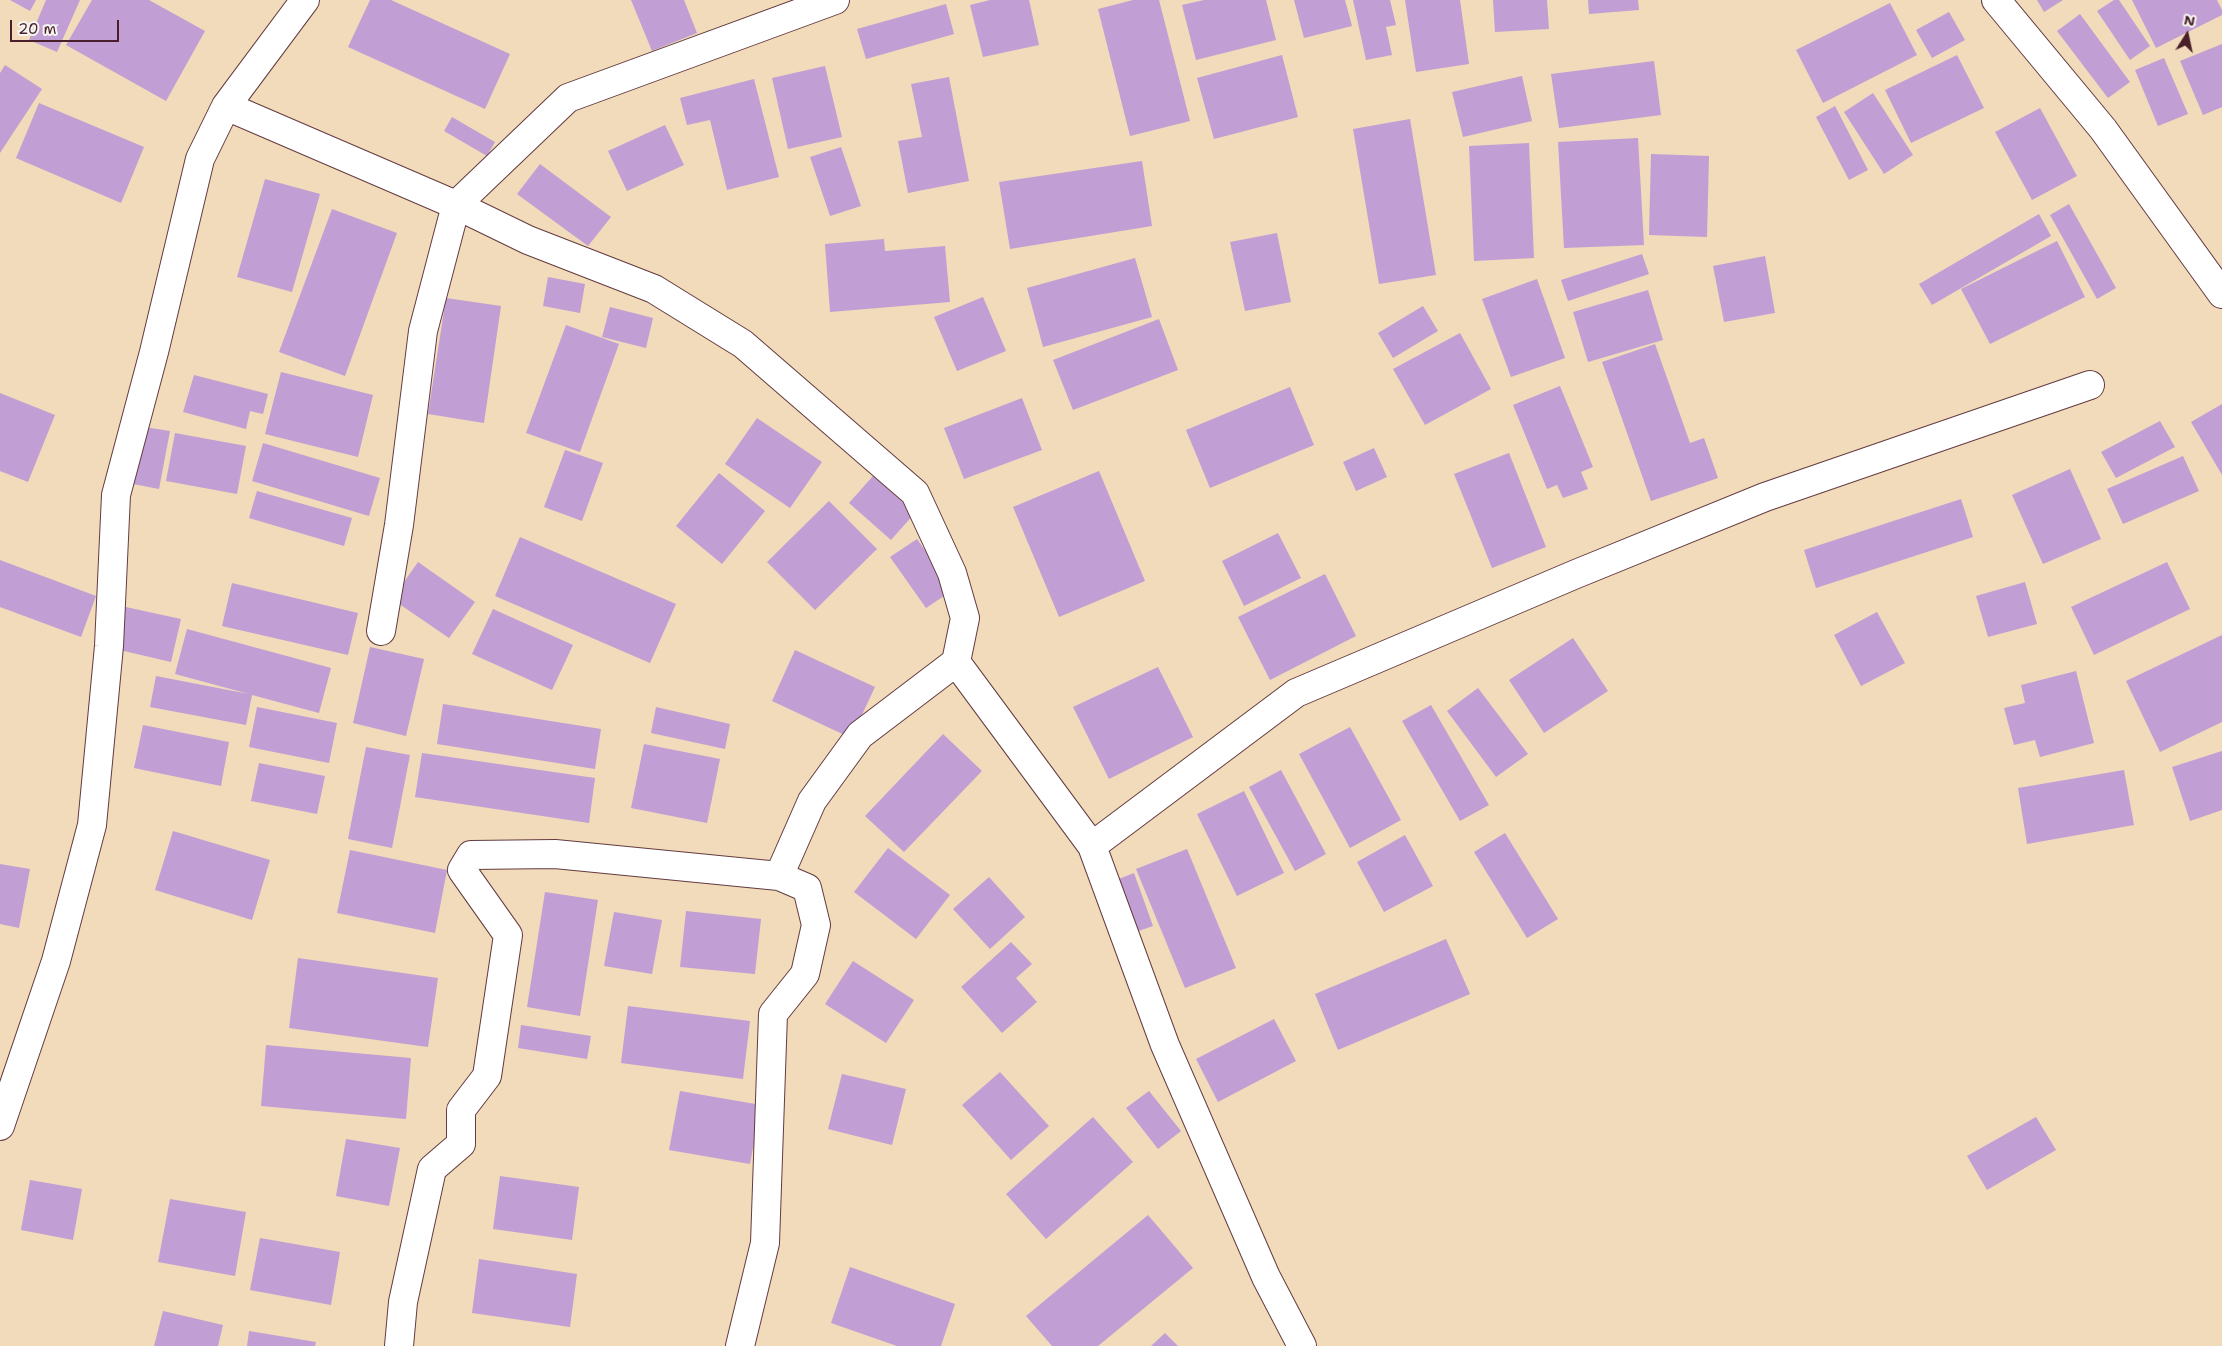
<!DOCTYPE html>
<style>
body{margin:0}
#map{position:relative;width:2222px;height:1346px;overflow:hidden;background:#f1dbba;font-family:"Shantell Sans",sans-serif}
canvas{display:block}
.north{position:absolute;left:2162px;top:10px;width:50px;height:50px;-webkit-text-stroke:4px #f6f6f2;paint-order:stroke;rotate:10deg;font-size:14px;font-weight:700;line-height:20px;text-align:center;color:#4a1f2b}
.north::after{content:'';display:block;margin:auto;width:18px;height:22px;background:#4a1f2b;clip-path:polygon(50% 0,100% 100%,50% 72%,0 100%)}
.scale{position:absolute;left:10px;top:20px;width:109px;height:22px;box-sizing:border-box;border:2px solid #4a1f2b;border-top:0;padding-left:6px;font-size:15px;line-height:18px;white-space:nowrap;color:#4a1f2b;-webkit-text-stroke:4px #f6f6f2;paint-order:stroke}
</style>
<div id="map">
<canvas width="2222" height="1346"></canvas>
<div class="north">N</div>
<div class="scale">20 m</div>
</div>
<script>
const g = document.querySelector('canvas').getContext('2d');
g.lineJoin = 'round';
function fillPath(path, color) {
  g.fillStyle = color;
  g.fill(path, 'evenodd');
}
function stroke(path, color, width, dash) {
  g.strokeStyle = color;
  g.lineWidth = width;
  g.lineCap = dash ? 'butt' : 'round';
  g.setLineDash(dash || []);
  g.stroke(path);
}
const building = new Path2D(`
 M10,0H36L30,11Z
 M46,0H80L57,52L29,40Z
 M92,0H149L205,31L166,101L66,45Z
 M370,0H391L510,54L485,109L348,47Z
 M631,0H684L697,33L652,51Z
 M990,0H1029L1039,45L983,57L970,5Z
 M1133,0H1159L1190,121L1130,136L1098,9Z
 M1204,0H1266L1276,40L1196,60L1182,5Z
 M1294,0H1345L1352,26L1304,38Z
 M1353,0H1390L1396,25L1386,27L1392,55L1366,60Z
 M1405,0H1460L1469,64L1416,72Z
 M1493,0H1547L1549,29L1495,32Z
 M1588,0H1638L1639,10L1589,14Z
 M2037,0H2063L2044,12Z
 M2114,0H2119L2150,46L2130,60L2097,11Z
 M2132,0H2217L2222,10V15L2156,48Z
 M1890,3L1917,55L1823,103L1796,50Z
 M946,4L954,34L866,59L857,29Z
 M1949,12L1965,40L1932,58L1916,30Z
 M2080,14L2130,82L2108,98L2057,31Z
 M2222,44V107L2203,115L2180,61Z
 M1282,55L1298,117L1214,139L1197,78Z
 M1957,55L1984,108L1911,143L1885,90Z
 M2164,58L2188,114L2158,126L2135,70Z
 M1654,61L1661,115L1559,128L1551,74Z
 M5,65L42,89L0,153V73Z
 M825,66L842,137L788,149L772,78Z
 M1522,76L1532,121L1463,137L1452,92Z
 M949,77L969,181L908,193L898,141L922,137L911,84Z
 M754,79L779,177L727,190L710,120L687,125L680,98Z
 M1873,93L1913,155L1884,174L1844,112Z
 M39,103L144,147L121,203L16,158Z
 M1835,106L1868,170L1849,180L1816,117Z
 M2040,108L2077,176L2032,200L1995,132Z
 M452,117L495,142L487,156L444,131Z
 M1410,119L1436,275L1379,284L1353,129Z
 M665,125L684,165L627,191L608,151Z
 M1638,138L1644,245L1564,248L1558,142Z
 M1529,143L1534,258L1474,261L1469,146Z
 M841,147L861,206L830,216L810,157Z
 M1651,154L1709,156L1707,237L1649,235Z
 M1142,161L1152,226L1010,249L999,182Z
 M540,164L611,217L588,246L517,194Z
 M265,179L320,194L292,292L237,277Z
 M2069,204L2116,288L2097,299L2050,215Z
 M332,209L397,233L345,376L279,352Z
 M2039,214L2051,236L1932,305L1919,284Z
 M1277,233L1291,302L1245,311L1230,242Z
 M884,239L885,251L945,246L950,302L830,312L825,244Z
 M2057,241L2085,297L1990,344L1961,289Z
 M1642,254L1649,274L1568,301L1561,280Z
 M1765,256L1775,313L1724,322L1713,266Z
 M1135,258L1152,317L1043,347L1027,288Z
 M548,277L585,284L580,313L543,306Z
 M1537,279L1565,358L1511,377L1482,299Z
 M1648,290L1663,340L1588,362L1573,312Z
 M983,297L1006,351L957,371L934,317Z
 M446,298L501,306L484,423L428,414Z
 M1423,306L1438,331L1393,358L1378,333Z
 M610,307L653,318L646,348L602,337Z
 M1159,319L1178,370L1073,410L1053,360Z
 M566,325L619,344L580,452L526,433Z
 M1460,333L1491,389L1425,425L1393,369Z
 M1655,344L1690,443L1704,438L1718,478L1651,501L1602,362Z
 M281,372L373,395L358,457L265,434Z
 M194,375L268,394L263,414L250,411L246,429L183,412Z
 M1560,386L1593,467L1581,472L1588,489L1563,498L1557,485L1547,489L1513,405Z
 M1290,387L1314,445L1210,488L1186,430Z
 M0,393L55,415L28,482L0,471Z
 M1022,398L1042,450L964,479L944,428Z
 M2222,404V475L2191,422Z
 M757,418L822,462L790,508L725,464Z
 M2160,421L2175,447L2116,478L2101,452Z
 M144,427L170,431L159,489L133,484Z
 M175,433L246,446L237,494L166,481Z
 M263,443L380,478L369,516L252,481Z
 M1374,448L1387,477L1356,491L1343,462Z
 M565,450L603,463L582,521L544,507Z
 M1509,453L1546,547L1492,568L1454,474Z
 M2183,456L2199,491L2123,524L2107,489Z
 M2070,469L2101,539L2043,564L2012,495Z
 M1099,471L1145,581L1059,617L1013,507Z
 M719,473L765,511L722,564L676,526Z
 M873,476L915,513L891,540L849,503Z
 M257,491L352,518L344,546L249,518Z
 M1961,499L1973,537L1816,588L1804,550Z
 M829,501L877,549L815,610L767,562Z
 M1278,533L1301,578L1244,606L1222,561Z
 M520,537L676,604L650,663L495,596Z
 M917,539L953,590L926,608L890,557Z
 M0,560L96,596L81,637L0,607Z
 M418,562L475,602L449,638L392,599Z
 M2167,562L2190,609L2094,655L2071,607Z
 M1325,574L1356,636L1270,680L1238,617Z
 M2025,582L2037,624L1988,637L1976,596Z
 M232,583L358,613L348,655L222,626Z
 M121,606L181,619L171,662L111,648Z
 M493,609L573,645L552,690L472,654Z
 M1877,612L1905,663L1861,686L1834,635Z
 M187,629L331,668L319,713L252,695L246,725L150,707L156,676L249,694L175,674Z
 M2222,635V722L2160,752L2126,681Z
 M1573,638L1608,691L1544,733L1509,680Z
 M370,647L424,659L406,736L353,723Z
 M795,650L875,687L851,738L772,701Z
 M1158,667L1193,737L1109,779L1073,707Z
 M2076,671L2094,743L2040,757L2035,740L2014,745L2004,708L2025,703L2021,685Z
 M1478,688L1528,754L1496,777L1447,711Z
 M443,704L601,729L595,769L437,744Z
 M1431,705L1489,805L1460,821L1402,721Z
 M257,707L337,723L329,763L249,747Z
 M656,707L730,724L725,749L651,733Z
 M143,725L229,742L221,786L134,768Z
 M1350,727L1401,820L1350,848L1299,754Z
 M943,734L982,771L904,852L865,816Z
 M644,744L720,759L707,823L631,808Z
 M366,747L410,755L392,848L348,839Z
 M2222,751V810L2190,821L2172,767Z
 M422,753L595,778L589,823L415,797Z
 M259,763L325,776L317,814L251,801Z
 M1281,770L1326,854L1295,871L1249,787Z
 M2124,770L2134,825L2027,844L2018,788Z
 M1244,791L1284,873L1237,896L1197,814Z
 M173,831L270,860L252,920L155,890Z
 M1505,833L1558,919L1527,938L1474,852Z
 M1405,835L1433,886L1384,912L1357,862Z
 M888,848L950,895L916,939L854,892Z
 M1187,849L1236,968L1185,988L1136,869Z
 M350,850L447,870L435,933L337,913Z
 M0,864L30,869L19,928L0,924Z
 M1134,873L1153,926L1130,934L1111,882Z
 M989,877L1025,917L990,949L953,909Z
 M545,892L598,900L580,1016L527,1007Z
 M686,911L761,919L755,974L680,967Z
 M614,912L662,920L652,974L604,966Z
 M1446,939L1470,994L1338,1050L1315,994Z
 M1011,942L1032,964L1016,978L1037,1002L1002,1033L961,987Z
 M298,958L438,978L428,1047L289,1028Z
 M853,961L914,1000L886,1043L825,1004Z
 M628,1006L750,1021L743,1079L621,1063Z
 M1274,1019L1296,1061L1218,1102L1196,1059Z
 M521,1025L591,1036L587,1059L518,1048Z
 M266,1045L411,1058L406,1119L261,1106Z
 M1000,1072L1049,1126L1011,1160L962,1105Z
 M842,1074L906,1089L892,1145L828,1129Z
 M680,1091L761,1105L750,1164L669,1150Z
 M1149,1091L1181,1131L1158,1149L1126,1108Z
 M1093,1117L1133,1162L1046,1239L1006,1194Z
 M2036,1117L2056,1150L1987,1190L1967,1156Z
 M346,1139L400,1148L389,1206L336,1196Z
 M500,1176L579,1187L572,1240L493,1229Z
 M30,1180L82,1189L73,1240L21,1230Z
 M170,1199L246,1212L235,1276L158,1262Z
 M1148,1215L1193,1268L1098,1346H1052L1026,1316Z
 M260,1238L340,1252L331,1305L250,1290Z
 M479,1259L577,1274L570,1327L472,1313Z
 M850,1267L955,1304L941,1346H897L831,1323Z
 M163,1311L223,1325L218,1346H154Z
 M249,1331L316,1342L315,1346H247Z
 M1165,1333L1178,1346H1151Z`);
const minor = new Path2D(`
 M835,0L568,98L456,205L528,240L654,289L743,344L915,493L952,573L965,618L956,662L1092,846L1165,1045L1266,1277L1302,1346
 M1996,0L2103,129L2222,294
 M226,106L456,205L423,331L399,525L381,631
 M1092,846L1296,693L1576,574L1765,497L2090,385
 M0,1126L56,961L92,825L109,646L116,495L154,352L200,159L226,106L305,0
 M399,1346L403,1302L432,1169L461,1144V1110L487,1076L508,935L462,870L471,855L555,854L779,876
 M740,1346L765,1243L773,1014L805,974L816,925L807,888L779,876L812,801L860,735L956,662`);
fillPath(building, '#c19ed4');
stroke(minor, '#633b40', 30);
stroke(minor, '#fff', 28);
</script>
